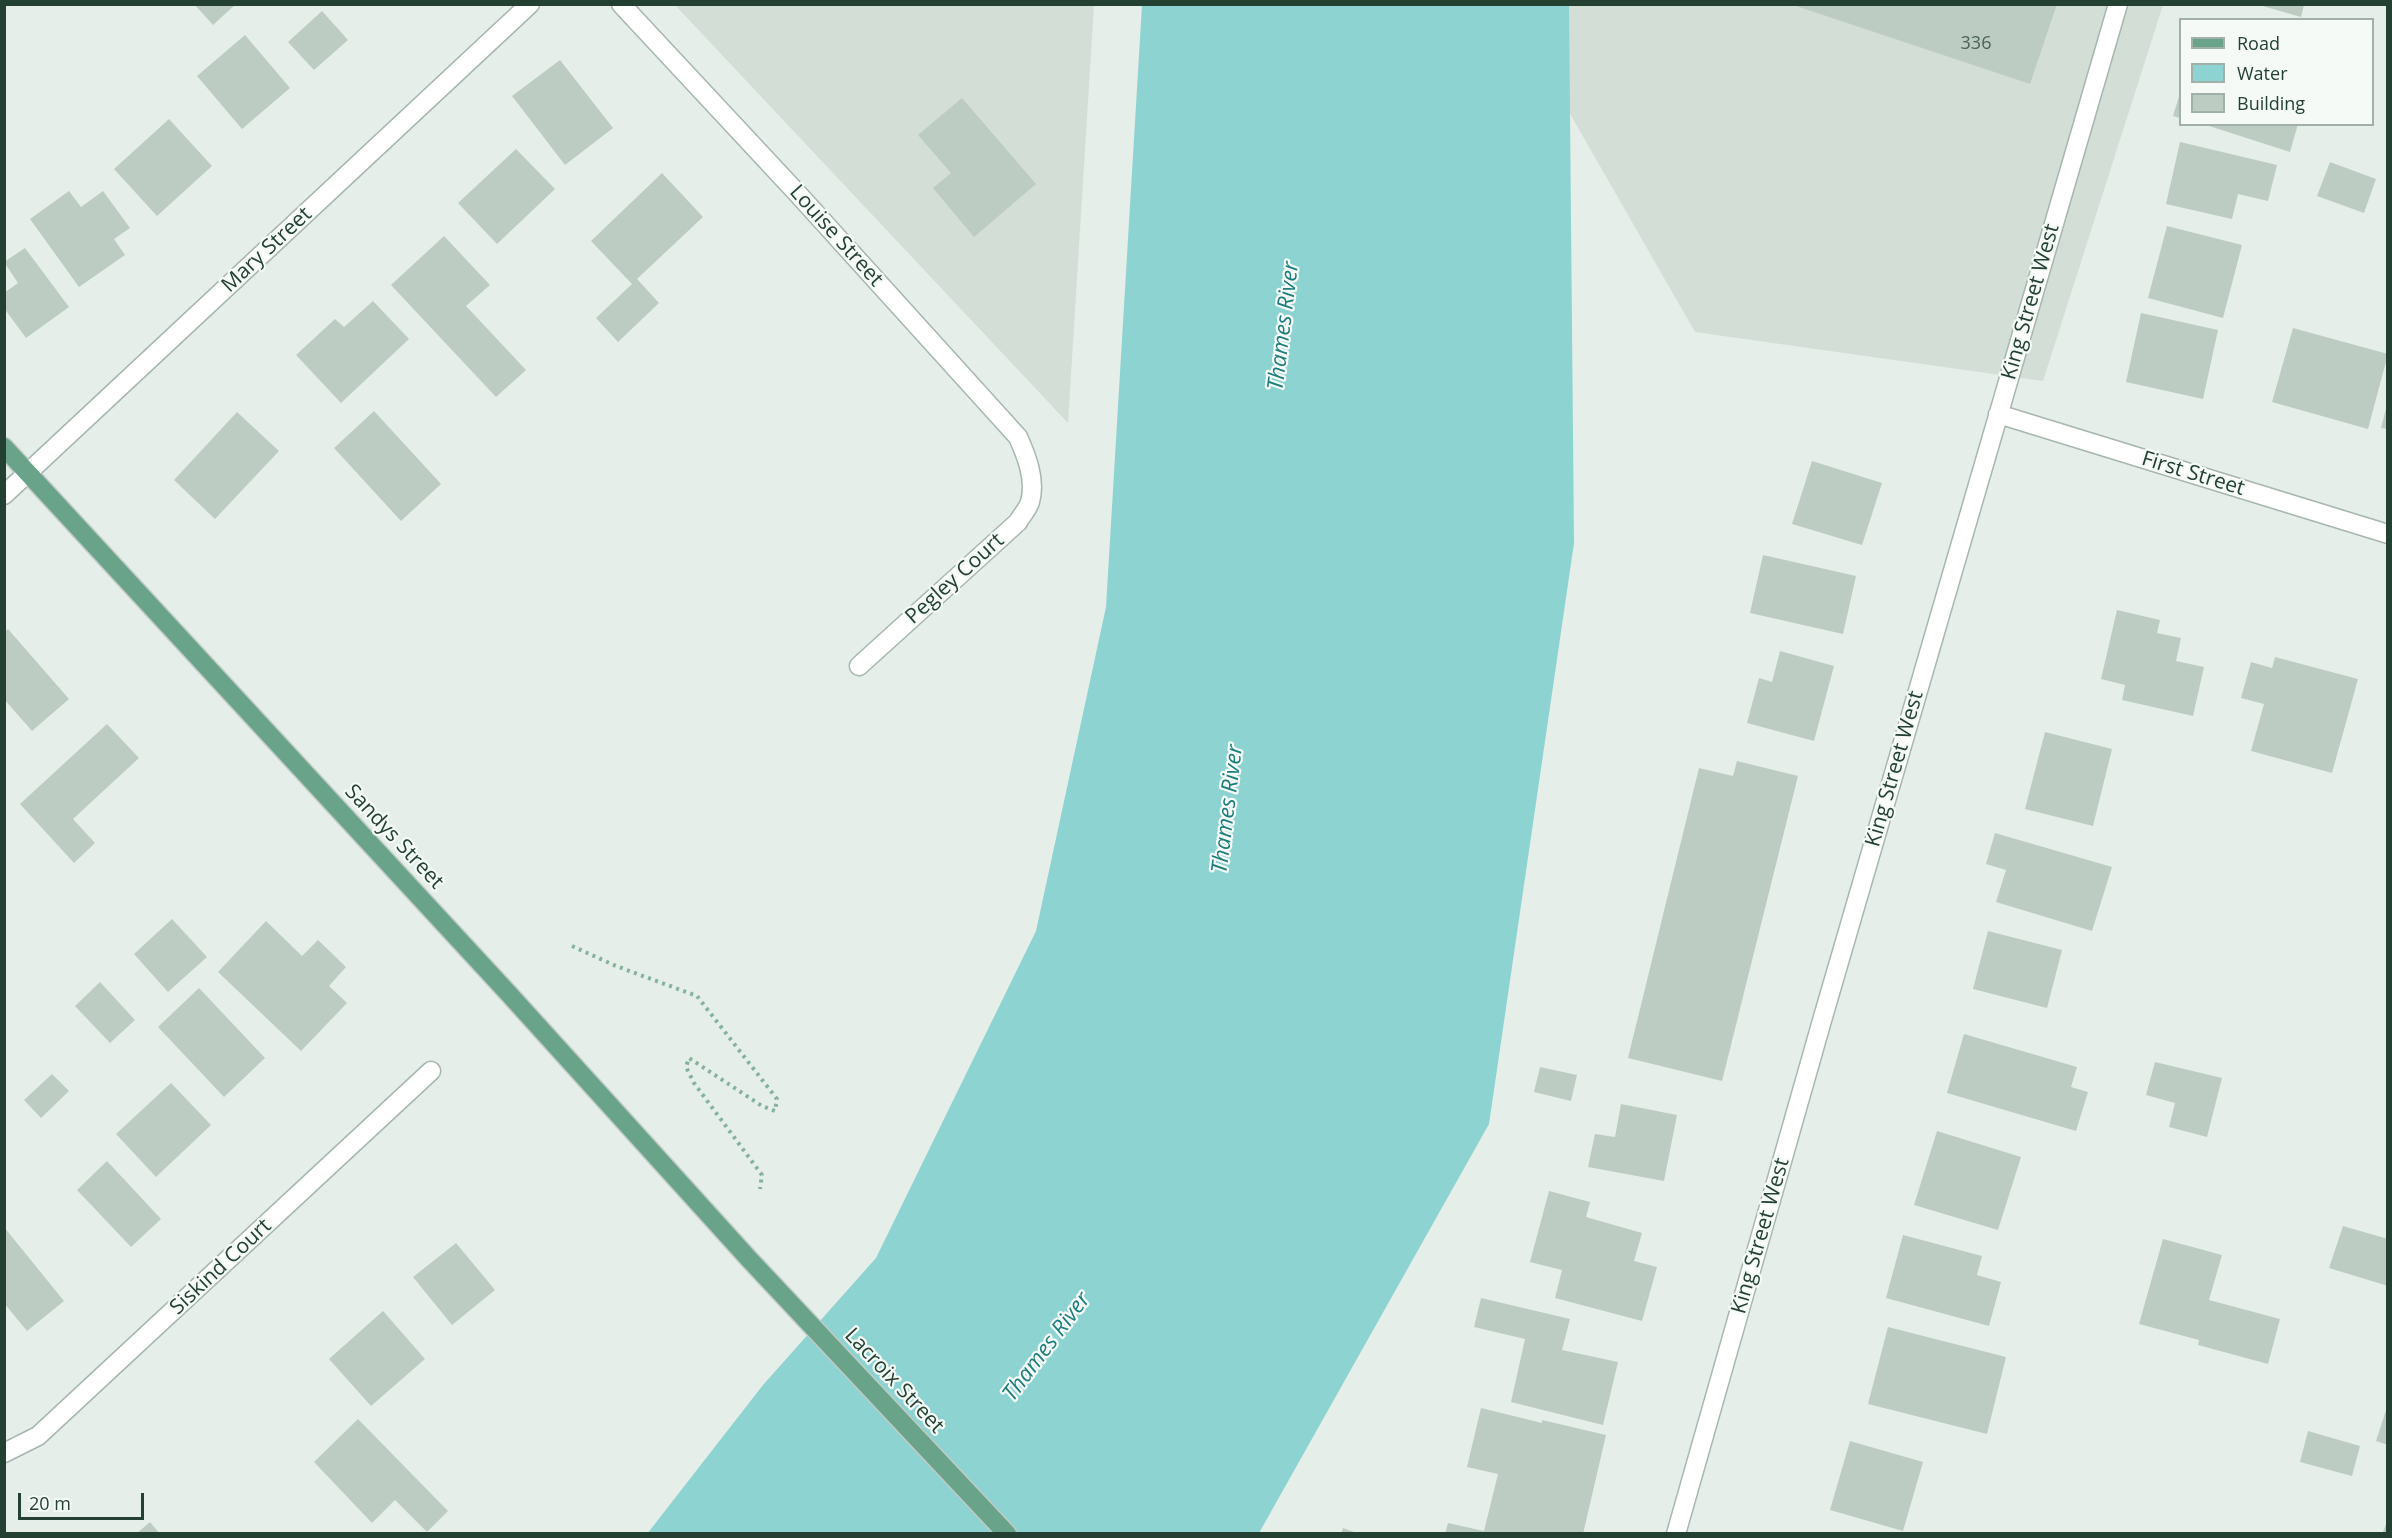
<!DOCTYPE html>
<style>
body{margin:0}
#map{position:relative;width:2392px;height:1538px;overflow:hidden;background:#e5eee8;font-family:"Open Sans",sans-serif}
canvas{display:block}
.frame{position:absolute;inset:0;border:6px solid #234033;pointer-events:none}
.legend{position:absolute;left:2179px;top:18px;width:195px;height:108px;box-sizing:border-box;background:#f5faf7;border:2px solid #a1b0a9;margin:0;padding:8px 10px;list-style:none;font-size:18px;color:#234033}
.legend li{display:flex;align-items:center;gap:12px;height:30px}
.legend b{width:30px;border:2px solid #a1b0a9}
.scale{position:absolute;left:18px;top:1493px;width:126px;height:27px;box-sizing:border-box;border:3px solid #234033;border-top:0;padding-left:8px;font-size:18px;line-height:21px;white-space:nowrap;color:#234033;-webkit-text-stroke:4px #f5faf7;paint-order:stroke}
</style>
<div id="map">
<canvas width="2392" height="1538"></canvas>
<div class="frame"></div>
<ul class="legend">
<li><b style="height:8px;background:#69a48a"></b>Road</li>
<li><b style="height:16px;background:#8dd3d1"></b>Water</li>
<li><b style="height:16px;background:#bdccc3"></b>Building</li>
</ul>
<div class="scale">20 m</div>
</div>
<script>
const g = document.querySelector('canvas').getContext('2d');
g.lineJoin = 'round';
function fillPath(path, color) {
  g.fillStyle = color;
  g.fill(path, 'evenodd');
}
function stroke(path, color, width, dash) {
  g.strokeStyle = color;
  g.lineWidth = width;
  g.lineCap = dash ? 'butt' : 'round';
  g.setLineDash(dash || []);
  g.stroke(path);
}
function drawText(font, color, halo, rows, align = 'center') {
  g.font = font + ' "Open Sans",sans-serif';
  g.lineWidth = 4.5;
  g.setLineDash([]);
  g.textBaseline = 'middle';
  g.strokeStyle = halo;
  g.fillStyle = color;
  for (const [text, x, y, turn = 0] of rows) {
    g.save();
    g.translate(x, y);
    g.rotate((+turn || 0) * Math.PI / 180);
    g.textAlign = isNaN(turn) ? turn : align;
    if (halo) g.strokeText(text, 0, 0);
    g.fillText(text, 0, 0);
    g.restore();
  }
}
const built = new Path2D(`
 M675,5H1094L1068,423Z
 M1569,5H2163L2043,381L1695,332L1569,112Z`);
const water = new Path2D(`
 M1142,5H1569L1574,543L1489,1124L1259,1533L647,1534L763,1385L876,1258L1036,931L1106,607Z`);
const building = new Path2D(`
 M194,4H236L213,25Z
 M1790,4H2057L2030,84Z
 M2259,5H2304L2301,17Z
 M322,11L348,40L314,70L288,42Z
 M245,35L290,88L242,129L197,76Z
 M560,60L613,128L565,165L512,96Z
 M2180,93V118L2173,116Z
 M962,98L1036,184L974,237L933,188L951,173L918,135Z
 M169,119L212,166L157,216L114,169Z
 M2203,124H2298L2290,152Z
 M2180,142L2277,165L2268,201L2238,194L2232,219L2166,204Z
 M516,149L555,189L497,244L458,203Z
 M2330,162L2376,179L2364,213L2317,196Z
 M662,173L703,217L637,279L659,303L618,342L596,318L632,284L591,241Z
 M69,191L81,207L103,191L130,228L114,239L125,255L79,287L30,219Z
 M2167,226L2242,245L2223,318L2148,298Z
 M444,236L490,285L466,306L526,370L496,397L391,285Z
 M25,248L69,307L26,338L4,308V293L18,283L4,262Z
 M373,301L409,339L341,403L296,355L335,319L344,327Z
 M2141,313L2218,330L2203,399L2126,382Z
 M2293,328L2388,354L2368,429L2272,402Z
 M2387,405H2388V429L2381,428Z
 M374,411L441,484L401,521L334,448Z
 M237,412L279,451L215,519L174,480Z
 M1812,461L1882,483L1862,545L1792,524Z
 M1763,555L1856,576L1843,634L1750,613Z
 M2117,610L2160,620L2157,633L2181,638L2176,661L2204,667L2193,716L2122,700L2125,685L2101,679Z
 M8,629L69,699L32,731L4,699V632Z
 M1780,651L1834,666L1814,741L1747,723L1759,678L1772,682Z
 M2275,657L2358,679L2332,773L2251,751L2264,704L2241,698L2251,662L2272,668Z
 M107,724L139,758L73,819L95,843L74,863L20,804Z
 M2045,732L2112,749L2093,826L2025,809Z
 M1737,761L1798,776L1722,1081L1628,1058L1699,768L1733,776Z
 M1995,833L2112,867L2092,931L1996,902L2006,870L1986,864Z
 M172,919L207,957L168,992L134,954Z
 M266,921L302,956L318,940L346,967L329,986L347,1003L301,1051L218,972Z
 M1988,931L2062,950L2047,1008L1973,989Z
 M100,982L135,1020L110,1043L75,1006Z
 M199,988L265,1058L224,1097L158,1027Z
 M1964,1034L2077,1067L2071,1087L2088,1092L2076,1131L1947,1093Z
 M2155,1062L2222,1078L2207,1137L2169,1127L2175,1103L2146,1095Z
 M1540,1067L1577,1075L1571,1101L1534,1092Z
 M52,1074L69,1091L41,1118L24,1100Z
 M171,1083L211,1125L156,1177L116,1134Z
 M1621,1104L1677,1115L1664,1181L1588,1167L1595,1134L1615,1137Z
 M1937,1131L2021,1157L1998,1230L1914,1205Z
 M107,1161L161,1219L131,1247L77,1190Z
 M1549,1191L1590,1202L1586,1217L1642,1233L1634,1261L1657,1267L1642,1321L1555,1298L1562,1270L1530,1262Z
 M2343,1226L2388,1239V1286L2329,1268Z
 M4,1227L64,1301L27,1331L4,1303Z
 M1903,1235L1982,1256L1977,1275L2001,1282L1989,1326L1886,1298Z
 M2163,1239L2222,1255L2209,1300L2280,1319L2268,1364L2198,1345L2199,1340L2139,1324Z
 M456,1243L495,1290L452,1325L413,1277Z
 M1481,1298L1570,1319L1562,1350L1618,1362L1603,1425L1511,1402L1525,1339L1474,1327Z
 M383,1311L425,1359L371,1406L329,1359Z
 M1888,1327L2006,1357L1987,1434L1868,1404Z
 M2387,1407H2388V1445L2376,1441Z
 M1481,1408L1542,1423V1420L1606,1435L1583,1534H1445L1448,1523L1484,1531L1498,1474L1467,1467Z
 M358,1419L448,1511L427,1532L395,1500L372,1523L314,1462Z
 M2308,1431L2360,1446L2352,1476L2300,1462Z
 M1850,1441L1923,1462L1903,1531L1830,1510Z
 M2388,1519V1533L2383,1532Z
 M150,1522L160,1534H136Z
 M1343,1528L1357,1533V1534H1341Z`);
const path = new Path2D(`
 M572,946L616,966L697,996L777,1099L775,1111L762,1106L689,1058L686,1067L694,1083L762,1175L760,1189`);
const minor = new Path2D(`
 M621,4L798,194L1018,437C1027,457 1036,480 1030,502C1028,509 1021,516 1018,522L859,666
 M1998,414L2388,534
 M4,495L530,4
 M4,1453L38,1436L431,1071
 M1676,1534L1823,1017L2118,4`);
const major = new Path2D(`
 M4,447L509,994L749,1259L1007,1534`);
const numberNames = [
 ["336",1976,44]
];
const streetNames = [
 ["Louise Street",836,236,48],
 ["Mary Street",267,250,-43],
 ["King Street West",2031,302,-74],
 ["First Street",2193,474,17],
 ["Pegley Court",955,579,-42],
 ["King Street West",1895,769,-74],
 ["Sandys Street",394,837,47],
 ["King Street West",1761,1236,-74],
 ["Siskind Court",221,1267,-43],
 ["Lacroix Street",894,1381,47]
];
const waterNames = [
 ["Thames River",1284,326,-83],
 ["Thames River",1228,809,-83],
 ["Thames River",1047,1347,-53]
];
fillPath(built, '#d3ded7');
fillPath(water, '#8dd3d1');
fillPath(building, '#bdccc3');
stroke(minor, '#a7b6ae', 21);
stroke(major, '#c1cac6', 21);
stroke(path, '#85b29c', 4, [3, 4.5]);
stroke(minor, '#fff', 18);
stroke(major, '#69a48a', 18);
drawText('18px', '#4a6357', null, numberNames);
drawText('21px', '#234033', '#f5faf7', streetNames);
drawText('italic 22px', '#1c7d7c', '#f5faf7', waterNames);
</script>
